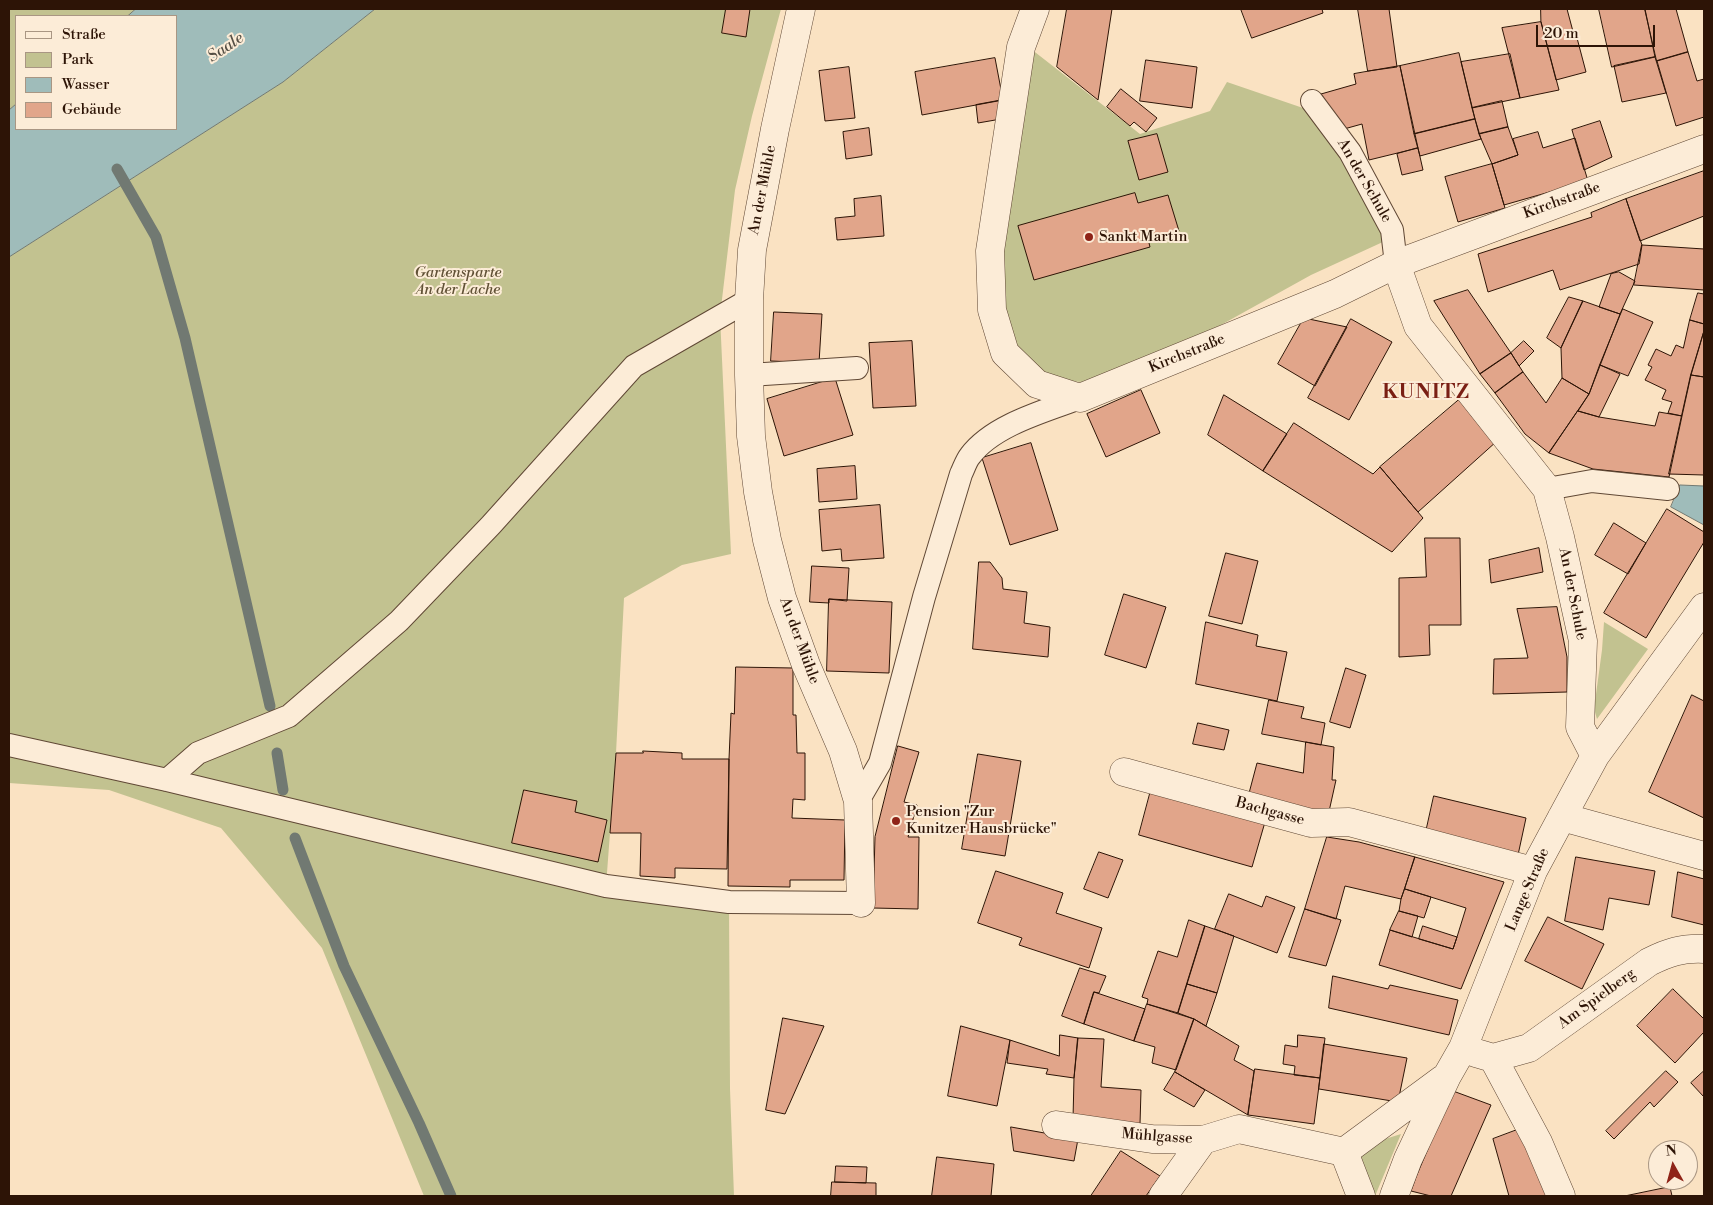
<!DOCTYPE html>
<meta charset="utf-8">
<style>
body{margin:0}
#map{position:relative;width:1713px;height:1205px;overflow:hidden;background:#fae2c2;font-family:"Libre Bodoni",serif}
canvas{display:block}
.frame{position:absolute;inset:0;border:10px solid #2d1406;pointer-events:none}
.legend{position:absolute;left:15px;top:15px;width:162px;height:115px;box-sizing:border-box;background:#fcecd7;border:1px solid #a99683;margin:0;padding:6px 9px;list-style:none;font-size:15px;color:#2d1406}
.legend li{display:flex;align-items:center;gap:10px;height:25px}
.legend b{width:25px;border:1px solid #a99683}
.north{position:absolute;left:1648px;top:1140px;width:50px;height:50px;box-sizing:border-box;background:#fcecd7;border:1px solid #a99683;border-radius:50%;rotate:353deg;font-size:14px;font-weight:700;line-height:20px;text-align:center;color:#2d1406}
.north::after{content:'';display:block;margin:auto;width:18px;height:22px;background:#8f2418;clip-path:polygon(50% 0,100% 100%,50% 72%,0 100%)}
.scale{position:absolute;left:1536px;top:25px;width:119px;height:22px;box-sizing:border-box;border:2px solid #2d1406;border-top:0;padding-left:6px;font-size:15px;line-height:18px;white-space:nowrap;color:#2d1406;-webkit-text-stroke:4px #fcecd7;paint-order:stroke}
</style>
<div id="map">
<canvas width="1713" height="1205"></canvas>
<div class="frame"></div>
<ul class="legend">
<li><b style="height:6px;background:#fcecd7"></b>Straße</li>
<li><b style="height:14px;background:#c2c290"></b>Park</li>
<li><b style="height:14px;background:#9fbcba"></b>Wasser</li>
<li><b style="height:14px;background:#e1a58a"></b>Gebäude</li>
</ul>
<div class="north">N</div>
<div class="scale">20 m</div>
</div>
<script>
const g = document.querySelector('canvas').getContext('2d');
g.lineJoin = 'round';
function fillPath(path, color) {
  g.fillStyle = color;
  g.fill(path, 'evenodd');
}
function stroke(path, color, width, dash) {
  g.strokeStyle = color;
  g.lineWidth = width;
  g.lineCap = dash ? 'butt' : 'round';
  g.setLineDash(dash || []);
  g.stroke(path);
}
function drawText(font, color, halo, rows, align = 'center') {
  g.font = font + ' "Libre Bodoni",serif';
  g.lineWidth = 4;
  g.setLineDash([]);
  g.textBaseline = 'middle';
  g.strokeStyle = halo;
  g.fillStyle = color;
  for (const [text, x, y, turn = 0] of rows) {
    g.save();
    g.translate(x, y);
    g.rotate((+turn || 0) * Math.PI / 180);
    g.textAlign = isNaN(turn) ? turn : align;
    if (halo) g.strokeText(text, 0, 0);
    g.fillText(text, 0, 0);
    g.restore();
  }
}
const green = new Path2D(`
 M9,9H136L128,16H16V104L9,110Z
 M375,9H781L752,116L735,190L720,316L731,554L682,565L624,598L616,753L606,886L729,902L730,1089L734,1196H424L322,948L221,828L109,790L9,783V257L283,82Z
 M1031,49L1140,134L1210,111L1227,82L1303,108L1344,160L1385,241L1311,275L1174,351L1082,382L1050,380L1015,347L1005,309L1003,230Z
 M1604,622L1648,649L1597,719L1594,709L1602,650Z
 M1401,1134L1375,1196L1364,1175L1359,1156L1382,1140Z`);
const water = new Path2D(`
 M136,9H375L283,82L9,257V110L16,104V129H176V16H128Z
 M1680,485L1704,486V525L1671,507Z`);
const stream = new Path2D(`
 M117,169L156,237L185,338L270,706
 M277,753L283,790
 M295,838L344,966L419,1123L451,1196`);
const building = new Path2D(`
 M726,9H750L746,37L722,33Z
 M1067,9H1112L1098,100L1057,67Z
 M1241,9H1322L1323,13L1252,38Z
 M1358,9H1389L1397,67L1368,71Z
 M1541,9H1567L1575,39L1577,38L1586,72L1556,80L1541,22Z
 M1599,9H1645L1655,57L1612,67Z
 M1645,9H1676L1688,52L1657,61Z
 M1541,22L1559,90L1520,98L1502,28Z
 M1688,52L1697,81L1704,79V117L1676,126L1657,61Z
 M1459,53L1475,119L1414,134L1400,66Z
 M1510,54L1520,98L1472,108L1461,62Z
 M1655,57L1666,93L1622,102L1614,66Z
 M995,58L1003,100L922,115L915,72Z
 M1146,60L1197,67L1192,108L1140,101Z
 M1400,66L1418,148L1369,160L1362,124L1344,129L1321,94L1356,84L1354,74Z
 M849,67L855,118L825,121L819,71Z
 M1121,89L1157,118L1146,132L1134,122L1130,126L1107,107Z
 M1003,100L1001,119L978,123L976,105Z
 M1502,101L1508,127L1479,134L1472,108Z
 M1475,119L1481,139L1420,156L1414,134Z
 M1600,121L1612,157L1584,170L1572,130Z
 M1508,127L1518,155L1492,164L1479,134Z
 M869,128L872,155L846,159L843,132Z
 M1538,132L1543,148L1575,138L1588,181L1504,205L1492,164L1518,155L1513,139Z
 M1157,134L1168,172L1139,180L1128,141Z
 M1418,148L1423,170L1402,175L1397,154Z
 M1492,164L1505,208L1458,222L1445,177Z
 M1704,171V216L1640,241L1626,199Z
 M1135,193L1138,203L1168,195L1179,231L1148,239L1150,247L1034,280L1018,226Z
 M881,196L884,236L837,240L835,218L855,216L854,199Z
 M1626,199L1642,245L1639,264L1560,290L1553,270L1488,292L1478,254L1592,217L1591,213Z
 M1642,245L1704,249V290L1634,285Z
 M1619,272L1635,281L1620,314L1599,307L1611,274Z
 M1468,290L1511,353L1480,374L1434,301Z
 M1698,293L1704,294V324L1690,320Z
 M1569,297L1583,301L1561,348L1547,338Z
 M1583,301L1620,314L1589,394L1562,378L1561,348Z
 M1623,309L1653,322L1628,376L1600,365Z
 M774,312L822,314L819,363L771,361Z
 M1304,318L1347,327L1315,386L1278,364Z
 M1351,319L1392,342L1349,420L1308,398Z
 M1690,320L1704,324V331L1691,375L1682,416L1668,413L1672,402L1662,399L1666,390L1645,380L1652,367L1648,365L1656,349L1671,356L1676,345L1683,348Z
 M1704,331V377L1691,375Z
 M912,341L916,406L873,408L869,343Z
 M1524,341L1534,351L1519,366L1511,353Z
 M1511,353L1523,372L1495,393L1480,374Z
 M1600,365L1620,374L1599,417L1578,411L1589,394Z
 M1523,372L1546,403L1562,378L1589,394L1549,453L1525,434L1495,393Z
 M1691,375L1704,377V475L1669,474Z
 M835,378L853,435L784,456L767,399Z
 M1141,390L1160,433L1106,457L1087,414Z
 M1224,395L1287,434L1263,471L1208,435Z
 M1460,399L1497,441L1418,512L1380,467Z
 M1578,411L1599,417L1655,426L1659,412L1682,416L1669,477L1593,469L1549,453Z
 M1294,423L1373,474L1380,467L1423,518L1392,552L1263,471Z
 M1031,443L1058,530L1010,545L982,458Z
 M855,466L857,499L819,502L817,469Z
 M880,505L884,558L842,561L841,549L822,551L819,510Z
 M1667,509L1704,532V542L1646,638L1604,613Z
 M1614,523L1646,543L1628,574L1595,555Z
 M1425,538H1460L1461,625H1429L1430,655L1399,657V578L1426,577Z
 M1539,548L1543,572L1491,583L1489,560Z
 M1226,553L1258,561L1242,624L1209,616Z
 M979,562H990L1002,578L1003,589L1027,592L1024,623L1050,627L1048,657L973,649Z
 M812,566L849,568L847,601L829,599V603L810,602Z
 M1124,594L1166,607L1146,668L1105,655Z
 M829,599L892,602L889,673L827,671Z
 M1557,607L1567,657V692L1493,694L1494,659L1528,658L1517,609Z
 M1206,622L1258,635L1256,646L1287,652L1277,701L1196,684Z
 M736,667L793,668V715H796L797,753H805V800L793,799L792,818L845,820L844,880H790V887L728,886L729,759L731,713L734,714Z
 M1346,668L1366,675L1350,728L1330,722Z
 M1692,695L1704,701V818L1649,792Z
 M1269,700L1304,707L1301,718L1325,723L1321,745L1262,734Z
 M1198,723L1229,730L1224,750L1193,744Z
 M1306,742L1334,747L1332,780H1336L1328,816L1248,797L1257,763L1303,773Z
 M898,746L919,752L904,802L917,805L908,837H919L918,909L873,908L875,837Z
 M643,751L682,753V759H729L727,869L675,868V878L640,876L641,833H610L616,753H643Z
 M978,754L1021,761L1005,856L962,849Z
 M524,790L577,801L575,812L607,820L598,862L512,843Z
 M1151,790L1265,822L1252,867L1139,835Z
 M1434,796L1526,818L1518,855L1426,832Z
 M1327,837L1359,842L1415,857L1401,899L1345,886L1336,919L1305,909Z
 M1099,852L1123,860L1108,898L1084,889Z
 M1415,857L1504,882L1461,989L1379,965L1390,930L1453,949L1457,937L1466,908L1405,889Z
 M1576,857L1655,871L1649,905L1609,898L1603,930L1565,921Z
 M996,871L1063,893L1056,913L1102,928L1089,968L1019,945L1022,938L978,923Z
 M1678,872L1704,879V925L1672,917Z
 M1405,889L1431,897L1424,918L1399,911L1401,899Z
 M1229,894L1262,907L1266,896L1295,907L1277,953L1215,929Z
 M1305,909L1341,920L1326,966L1289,957Z
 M1399,911L1418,916L1412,937L1390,930Z
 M1548,917L1604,944L1582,989L1525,961Z
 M1189,920L1205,926L1178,1013L1147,1004L1148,999L1142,997L1158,951L1177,957Z
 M1205,926L1234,936L1217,993L1187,984Z
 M1423,926L1457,937L1453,949L1419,939Z
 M1080,968L1106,976L1099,993L1094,992L1084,1024L1062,1016Z
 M1333,976L1388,989L1390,985L1458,1000L1449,1035L1329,1008Z
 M1187,984L1217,993L1206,1026L1194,1019L1178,1013Z
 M1673,989L1704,1019V1032L1675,1063L1637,1026Z
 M1094,992L1145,1009L1134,1041L1084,1024Z
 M1147,1004L1194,1019L1176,1070L1152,1063L1155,1047L1134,1041Z
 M783,1018L824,1026L785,1114L766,1110Z
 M1194,1019L1239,1046L1234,1060L1254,1071L1248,1115L1175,1072Z
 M961,1026L1010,1040L997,1106L948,1096Z
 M1060,1035L1078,1038L1074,1078L1046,1074L1048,1069L1007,1063L1010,1040L1059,1056Z
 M1298,1035L1325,1038L1320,1078L1294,1075L1295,1066L1283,1064L1285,1045L1297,1047Z
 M1078,1038L1104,1039L1101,1087L1141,1090L1140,1124L1073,1119L1074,1078Z
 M1324,1044L1407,1058L1398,1102L1319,1089Z
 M1255,1069L1320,1078L1314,1124L1248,1115Z
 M1666,1071L1678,1082L1654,1107L1650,1102L1614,1139L1606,1131Z
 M1704,1071V1097L1691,1083Z
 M1175,1072L1205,1090L1194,1107L1164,1090Z
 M1453,1091L1491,1105L1451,1196H1431L1411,1191L1416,1177Z
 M1011,1127L1078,1139L1074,1161L1014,1151Z
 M1517,1130L1549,1196H1509L1493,1139Z
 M1121,1151L1160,1176L1146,1196H1091Z
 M937,1157L994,1164L991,1196H932Z
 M836,1166L867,1167L866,1183L835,1182Z
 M832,1182L876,1183V1196H831Z
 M1670,1187L1672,1196H1625Z`);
const lane = new Path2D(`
 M1312,101L1350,152L1392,230L1396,264
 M749,375L857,368
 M1547,489L1592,481L1668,489
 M9,745L167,780L606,886L729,902L861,903
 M167,780L198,753L289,716L399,621L491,525L634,366L749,300
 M858,801L880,763L924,597L961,474C964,468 966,461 970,456C993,425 1045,411 1080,398`);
const street = new Path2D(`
 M801,9L775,129L752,250L749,300V375L751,436L758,492L767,540L782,598L806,665L843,751L858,801L861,903
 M1035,9L1021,47L990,251L992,310L1005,353L1037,384L1080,398L1335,294L1396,264L1704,149
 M1396,264L1418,326L1547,489L1560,537L1583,641L1580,727L1595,756
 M1124,772L1311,823L1349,822L1533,871
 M1562,817L1704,856
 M1476,1053L1493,1058L1538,1142L1561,1196
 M1493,1058L1529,1048L1649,962C1669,952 1682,948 1704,949
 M1056,1125L1152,1139L1203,1140L1239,1129L1344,1152
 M1163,1196L1203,1140
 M1361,1196L1344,1152L1443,1079
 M1394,1196L1408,1159L1447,1076L1463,1048L1533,871L1562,817L1595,756L1704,607`);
const markers = [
 [1089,237,5,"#8f2418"],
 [896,821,5,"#8f2418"]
];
const streetNames = [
 ["An der Schule",1364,181,60],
 ["An der Mühle",763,190,-79],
 ["Kirchstraße",1562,201,-20],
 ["Kirchstraße",1187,354,-22],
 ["An der Schule",1572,594,79],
 ["An der Mühle",799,641,70],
 ["Bachgasse",1270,812,15],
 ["Lange Straße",1528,890,-67],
 ["Am Spielberg",1597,999,-36],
 ["Mühlgasse",1157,1137,4]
];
const poiNames = [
 ["Sankt Martin",1099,237],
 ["Pension \"Zur",906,812],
 ["Kunitzer Hausbrücke\"",906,829]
];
const parkNames = [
 ["Gartensparte",458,273],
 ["An der Lache",458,290]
];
const waterNames = [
 ["Saale",226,48,-34]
];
const districtNames = [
 ["KUNITZ",1426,393]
];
fillPath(green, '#c2c290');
fillPath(water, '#9fbcba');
stroke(water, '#717972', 1);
stroke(stream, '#717972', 11);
fillPath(building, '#e1a58a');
stroke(building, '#2d1406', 1);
stroke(lane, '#604835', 24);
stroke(street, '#604835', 29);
stroke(lane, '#fcecd7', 22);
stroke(street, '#fcecd7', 28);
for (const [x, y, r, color] of markers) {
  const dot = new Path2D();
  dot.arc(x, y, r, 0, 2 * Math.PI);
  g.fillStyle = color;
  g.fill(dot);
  stroke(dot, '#fcecd7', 2);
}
drawText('15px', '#2d1406', '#fcecd7', streetNames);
drawText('15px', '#2d1406', '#fcecd7', poiNames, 'left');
drawText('italic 15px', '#615136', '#fcecd7', parkNames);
drawText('italic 16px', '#554f45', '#fcecd7', waterNames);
g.letterSpacing = '1px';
drawText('bold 20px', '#7a1f14', '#fcecd7', districtNames);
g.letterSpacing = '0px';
</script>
